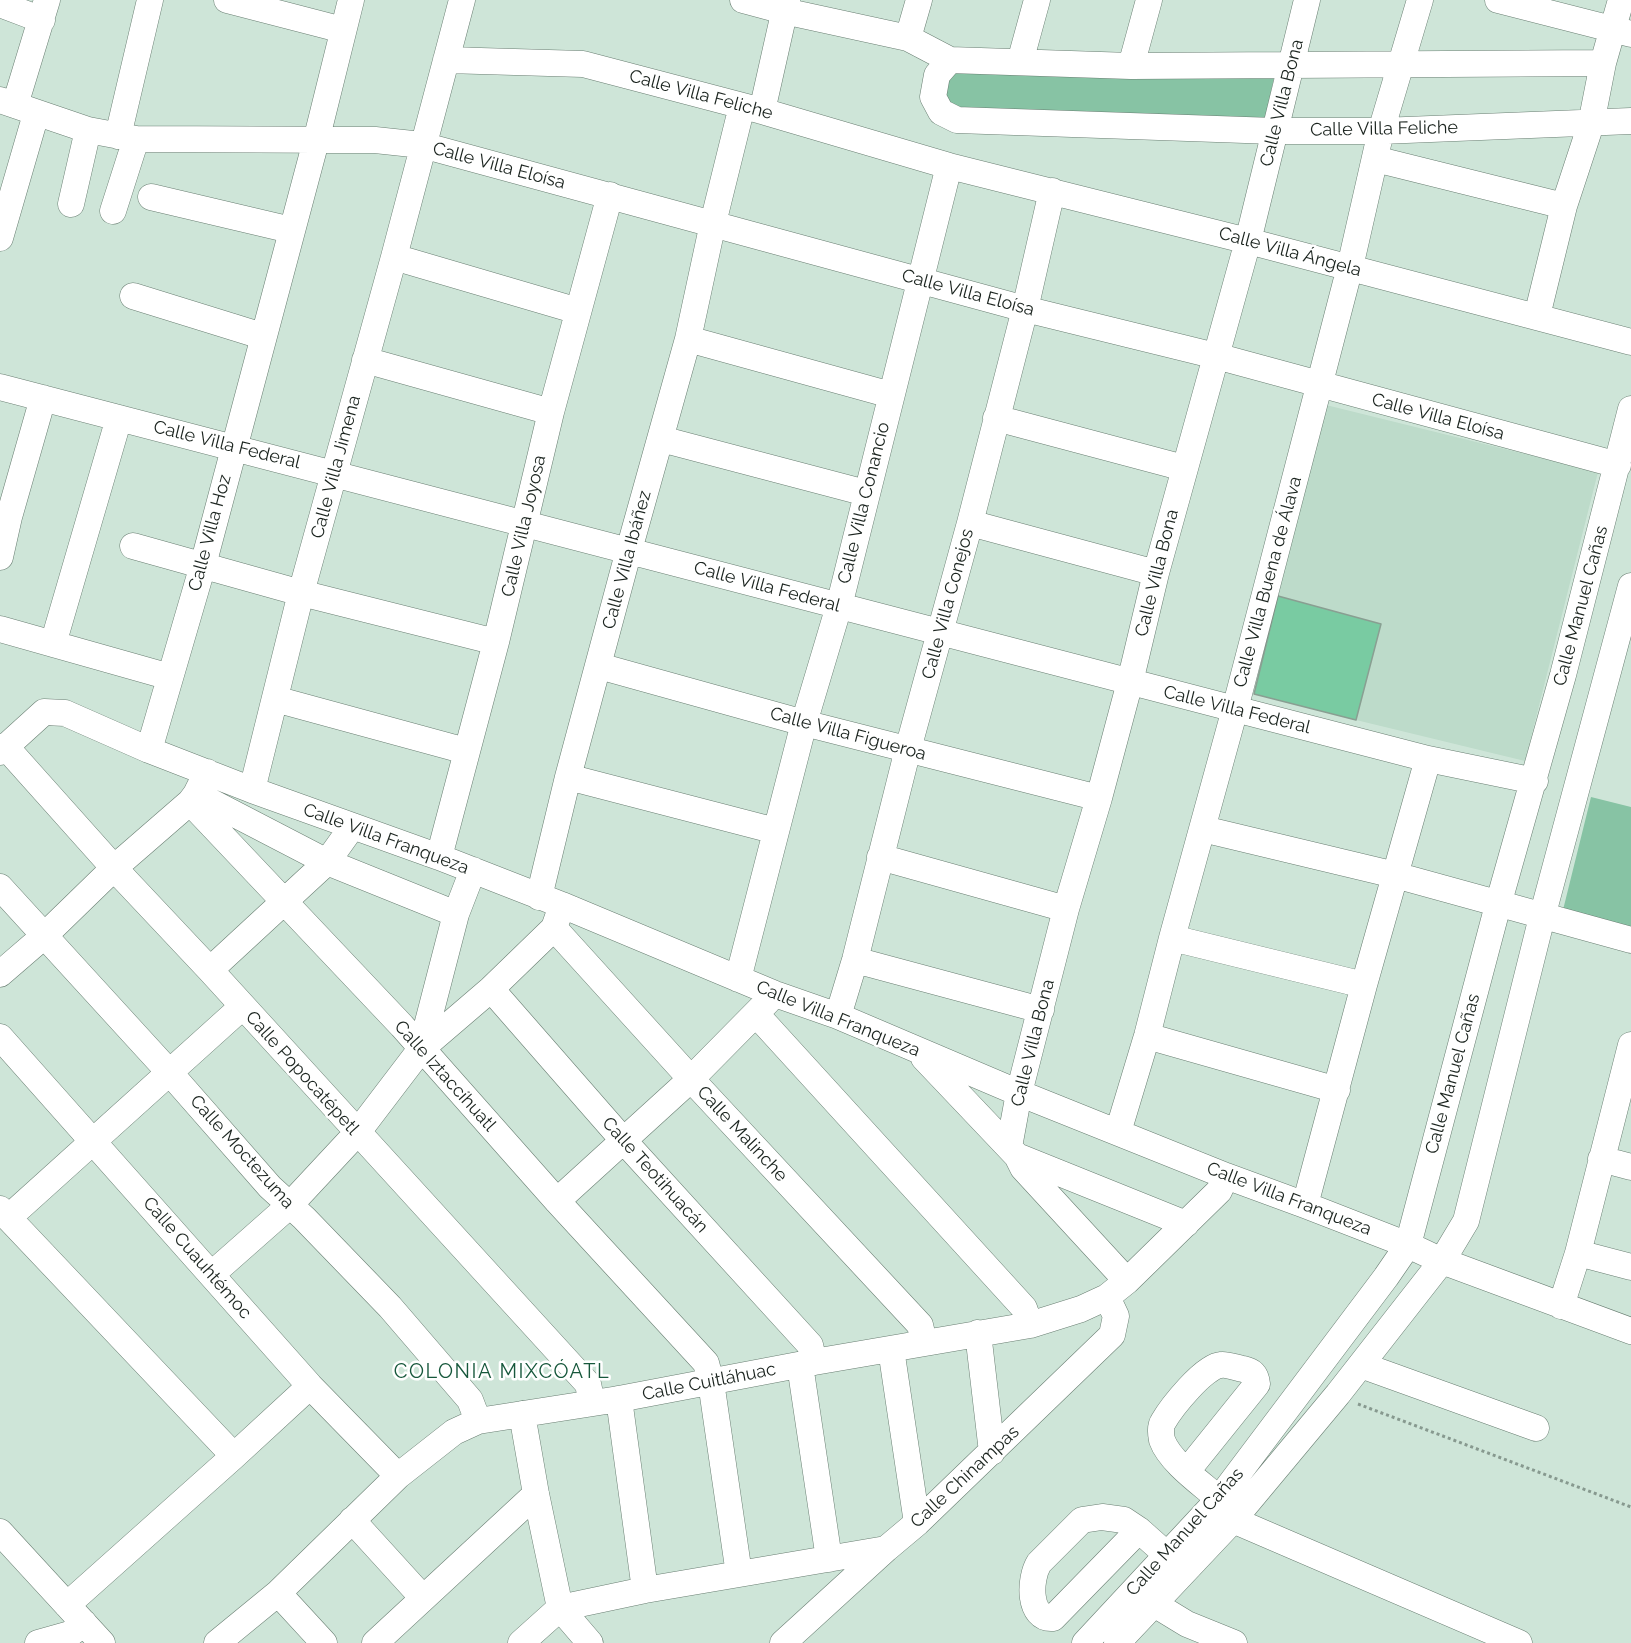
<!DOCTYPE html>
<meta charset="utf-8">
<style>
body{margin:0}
canvas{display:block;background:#cee5d8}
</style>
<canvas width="1631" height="1643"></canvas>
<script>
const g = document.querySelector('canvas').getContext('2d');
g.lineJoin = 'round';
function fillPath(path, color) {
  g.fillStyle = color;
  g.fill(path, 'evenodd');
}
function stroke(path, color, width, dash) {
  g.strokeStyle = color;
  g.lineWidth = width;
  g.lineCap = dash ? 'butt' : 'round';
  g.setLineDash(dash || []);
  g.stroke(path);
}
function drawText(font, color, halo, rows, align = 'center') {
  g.font = font + ' Raleway,sans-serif';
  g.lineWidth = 5;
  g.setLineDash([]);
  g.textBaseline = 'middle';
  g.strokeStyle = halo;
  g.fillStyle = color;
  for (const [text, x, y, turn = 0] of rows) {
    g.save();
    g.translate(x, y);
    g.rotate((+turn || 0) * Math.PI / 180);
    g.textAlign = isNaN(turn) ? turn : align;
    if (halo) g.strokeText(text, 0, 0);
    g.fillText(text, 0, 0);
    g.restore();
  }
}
const built = new Path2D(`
 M1326,405L1598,472L1525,761L1356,720L1381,624L1278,596Z`);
const green = new Path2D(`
 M956,73H1275L1264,123L947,108L943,83Z
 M1591,797L1631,807V931L1562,914Z`);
const building = new Path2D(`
 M1278,596L1381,624L1356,720L1254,694Z`);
const path = new Path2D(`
 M1358,1404L1631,1507`);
const minor = new Path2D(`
 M227,0L343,30
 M743,0L784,11L908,38L950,60L1131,66L1603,63
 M1498,0L1631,34
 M0,4L42,20
 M908,38L919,0
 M446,60L583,64L762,111L949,166L1248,241L1631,342
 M950,60L937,75L933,97L941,112L957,120L1274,131H1381L1631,121
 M1020,62L1037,0
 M1131,66L1149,0
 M0,100L88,130L136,139L375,140L422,145L1025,309L1216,356L1618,465
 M15,105L47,0
 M762,111L787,0
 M118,136L150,0
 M1375,159L1564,206
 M151,197L291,230
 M71,204L88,130
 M113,211L136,139
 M0,238L36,114
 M394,257L578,311
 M133,296L262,336
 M1537,316L1564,206L1591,124L1603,63L1621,0
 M688,339L891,395
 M365,360L551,412
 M0,387L1235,709L1428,759L1535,781
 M996,418L1184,468
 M661,439L866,493
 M970,523L1156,573
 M133,546L301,593L496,642
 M0,557L9,517L43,398
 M0,629L170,677
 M53,644L119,418
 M599,666L804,723L1099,798
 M275,699L466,751
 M5,746L114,868L210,970L588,1384L592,1403
 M149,750L203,565L316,141L351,0
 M0,752L44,712L65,713L149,750L252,790L439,857L562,905L775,994L838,1016L1019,1093L1226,1176L1305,1205L1408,1245L1442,1261L1631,1331
 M207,772L196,794L190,802L402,1026L557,1201L706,1363L711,1382L739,1574
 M568,777L776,831
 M252,790L301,593L394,257L462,0
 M196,794L327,862L456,914
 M1203,829L1395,875L1631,940
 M439,857L496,642L551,412L610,195
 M880,857L1066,909
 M0,887L170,1073L270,1187L304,1218L390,1307L470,1400L478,1421
 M539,897L568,777L629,550L688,339L713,223L742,106
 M554,928L691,1079L920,1325L924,1342
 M1172,938L1364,985
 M855,960L1041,1010
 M210,970L327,862L352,827
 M0,974L44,936L114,868L190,802
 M738,979L804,723L839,606L949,166
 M491,989L623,1140L810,1345L814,1362
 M756,1014L1024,1308L1030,1325
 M838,1016L855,960L908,749L970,523L1025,309L1052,191
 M1147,1036L1337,1090
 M0,1037L310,1386L398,1476
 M421,1049L456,914L473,870
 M924,1058L1017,1156L1023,1168L1127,1281
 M1118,1132L1147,1036L1172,938L1235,709L1350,267L1381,131L1420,0
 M1009,1147L1019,1093L1066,909L1099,798L1130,682L1156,573L1248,241L1307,0
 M1017,1156L1186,1224
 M1601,1159L1631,1167
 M557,1201L691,1079L768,1001
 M1305,1205L1364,985L1428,759
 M0,1209L234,1456
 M8,1218L242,1007
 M1578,1253L1631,1267
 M212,1274L289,1206L357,1133L421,1049L491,989L554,928L560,911
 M1561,1306L1578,1253L1631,1045
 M978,1333L992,1452
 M891,1349L917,1523
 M800,1365L829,1559
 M1361,1365L1536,1428
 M619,1399L645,1590
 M522,1414L536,1494L560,1608L590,1643
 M1187,1471L1257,1384C1256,1374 1252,1371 1243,1369C1236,1368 1227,1364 1221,1365C1204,1366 1171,1408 1163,1422C1160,1426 1161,1435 1162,1440C1170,1462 1202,1484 1219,1499
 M352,1520L423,1598
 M1233,1520L1519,1643
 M1139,1530L1053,1618C1028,1620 1029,1579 1039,1563L1082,1520L1102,1517L1124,1520L1139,1530L1167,1555
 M0,1532L102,1643
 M278,1593L324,1643
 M1141,1596L1187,1624L1234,1643
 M67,1605L234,1456L310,1386
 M38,1643L70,1634L84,1623
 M217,1643L278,1593L398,1476L454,1432L478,1421L619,1399L814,1362L1030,1325L1081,1309L1107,1297L1127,1281L1219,1191L1226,1176
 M375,1643L536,1494
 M521,1643L560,1608L645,1590L886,1549
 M783,1643L886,1549L917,1523L1112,1335L1116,1316L1107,1297
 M1085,1643L1219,1499L1386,1277L1408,1245L1498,905L1563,675L1631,409
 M1117,1643L1233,1520L1338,1394L1442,1261L1466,1221L1542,917L1631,586`);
const streetNames = [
 ["Calle Villa Feliche",701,95,15],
 ["Calle Villa Bona",1282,103,-76],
 ["Calle Villa Feliche",1384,129,-1],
 ["Calle Villa Eloísa",499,166,15],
 ["Calle Villa Ángela",1290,252,15],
 ["Calle Villa Eloísa",968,293,15],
 ["Calle Villa Eloísa",1438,417,15],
 ["Calle Villa Federal",227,445,14],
 ["Calle Villa Jimena",336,467,-75],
 ["Calle Villa Conancio",864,503,-76],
 ["Calle Villa Joyosa",524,526,-77],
 ["Calle Villa Hoz",210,533,-75],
 ["Calle Villa Ibáñez",627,560,-75],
 ["Calle Villa Bona",1157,573,-76],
 ["Calle Villa Buena de Álava",1268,582,-75],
 ["Calle Villa Federal",767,587,15],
 ["Calle Villa Conejos",948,604,-75],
 ["Calle Manuel Cañas",1581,606,-75],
 ["Calle Villa Federal",1237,710,14],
 ["Calle Villa Figueroa",848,734,15],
 ["Calle Villa Franqueza",386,839,20],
 ["Calle Villa Franqueza",838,1019,22],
 ["Calle Villa Bona",1033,1043,-76],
 ["Calle Popocatépetl",302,1073,48],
 ["Calle Manuel Cañas",1453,1074,-75],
 ["Calle Iztaccíhuatl",445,1076,48],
 ["Calle Malinche",742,1134,47],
 ["Calle Moctezuma",242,1152,48],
 ["Calle Teotihuacán",655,1175,48],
 ["Calle Villa Franqueza",1289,1199,21],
 ["Calle Cuauhtémoc",197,1258,49],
 ["Calle Cuitláhuac",709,1382,-11],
 ["Calle Chinampas",965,1477,-43],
 ["Calle Manuel Cañas",1185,1532,-48]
];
const neighbourhoodNames = [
 ["COLONIA MIXCÓATL",502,1372]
];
fillPath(built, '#bddbca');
fillPath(green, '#87c3a4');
fillPath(building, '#79cba2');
stroke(building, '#899f92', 1.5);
stroke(minor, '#6a7f73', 27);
stroke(path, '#87998f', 3, [3, 3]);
stroke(minor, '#fff', 26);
drawText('18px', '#1b241f', '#fff', streetNames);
g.letterSpacing = '1.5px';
drawText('20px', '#17583c', '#fff', neighbourhoodNames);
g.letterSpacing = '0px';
</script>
